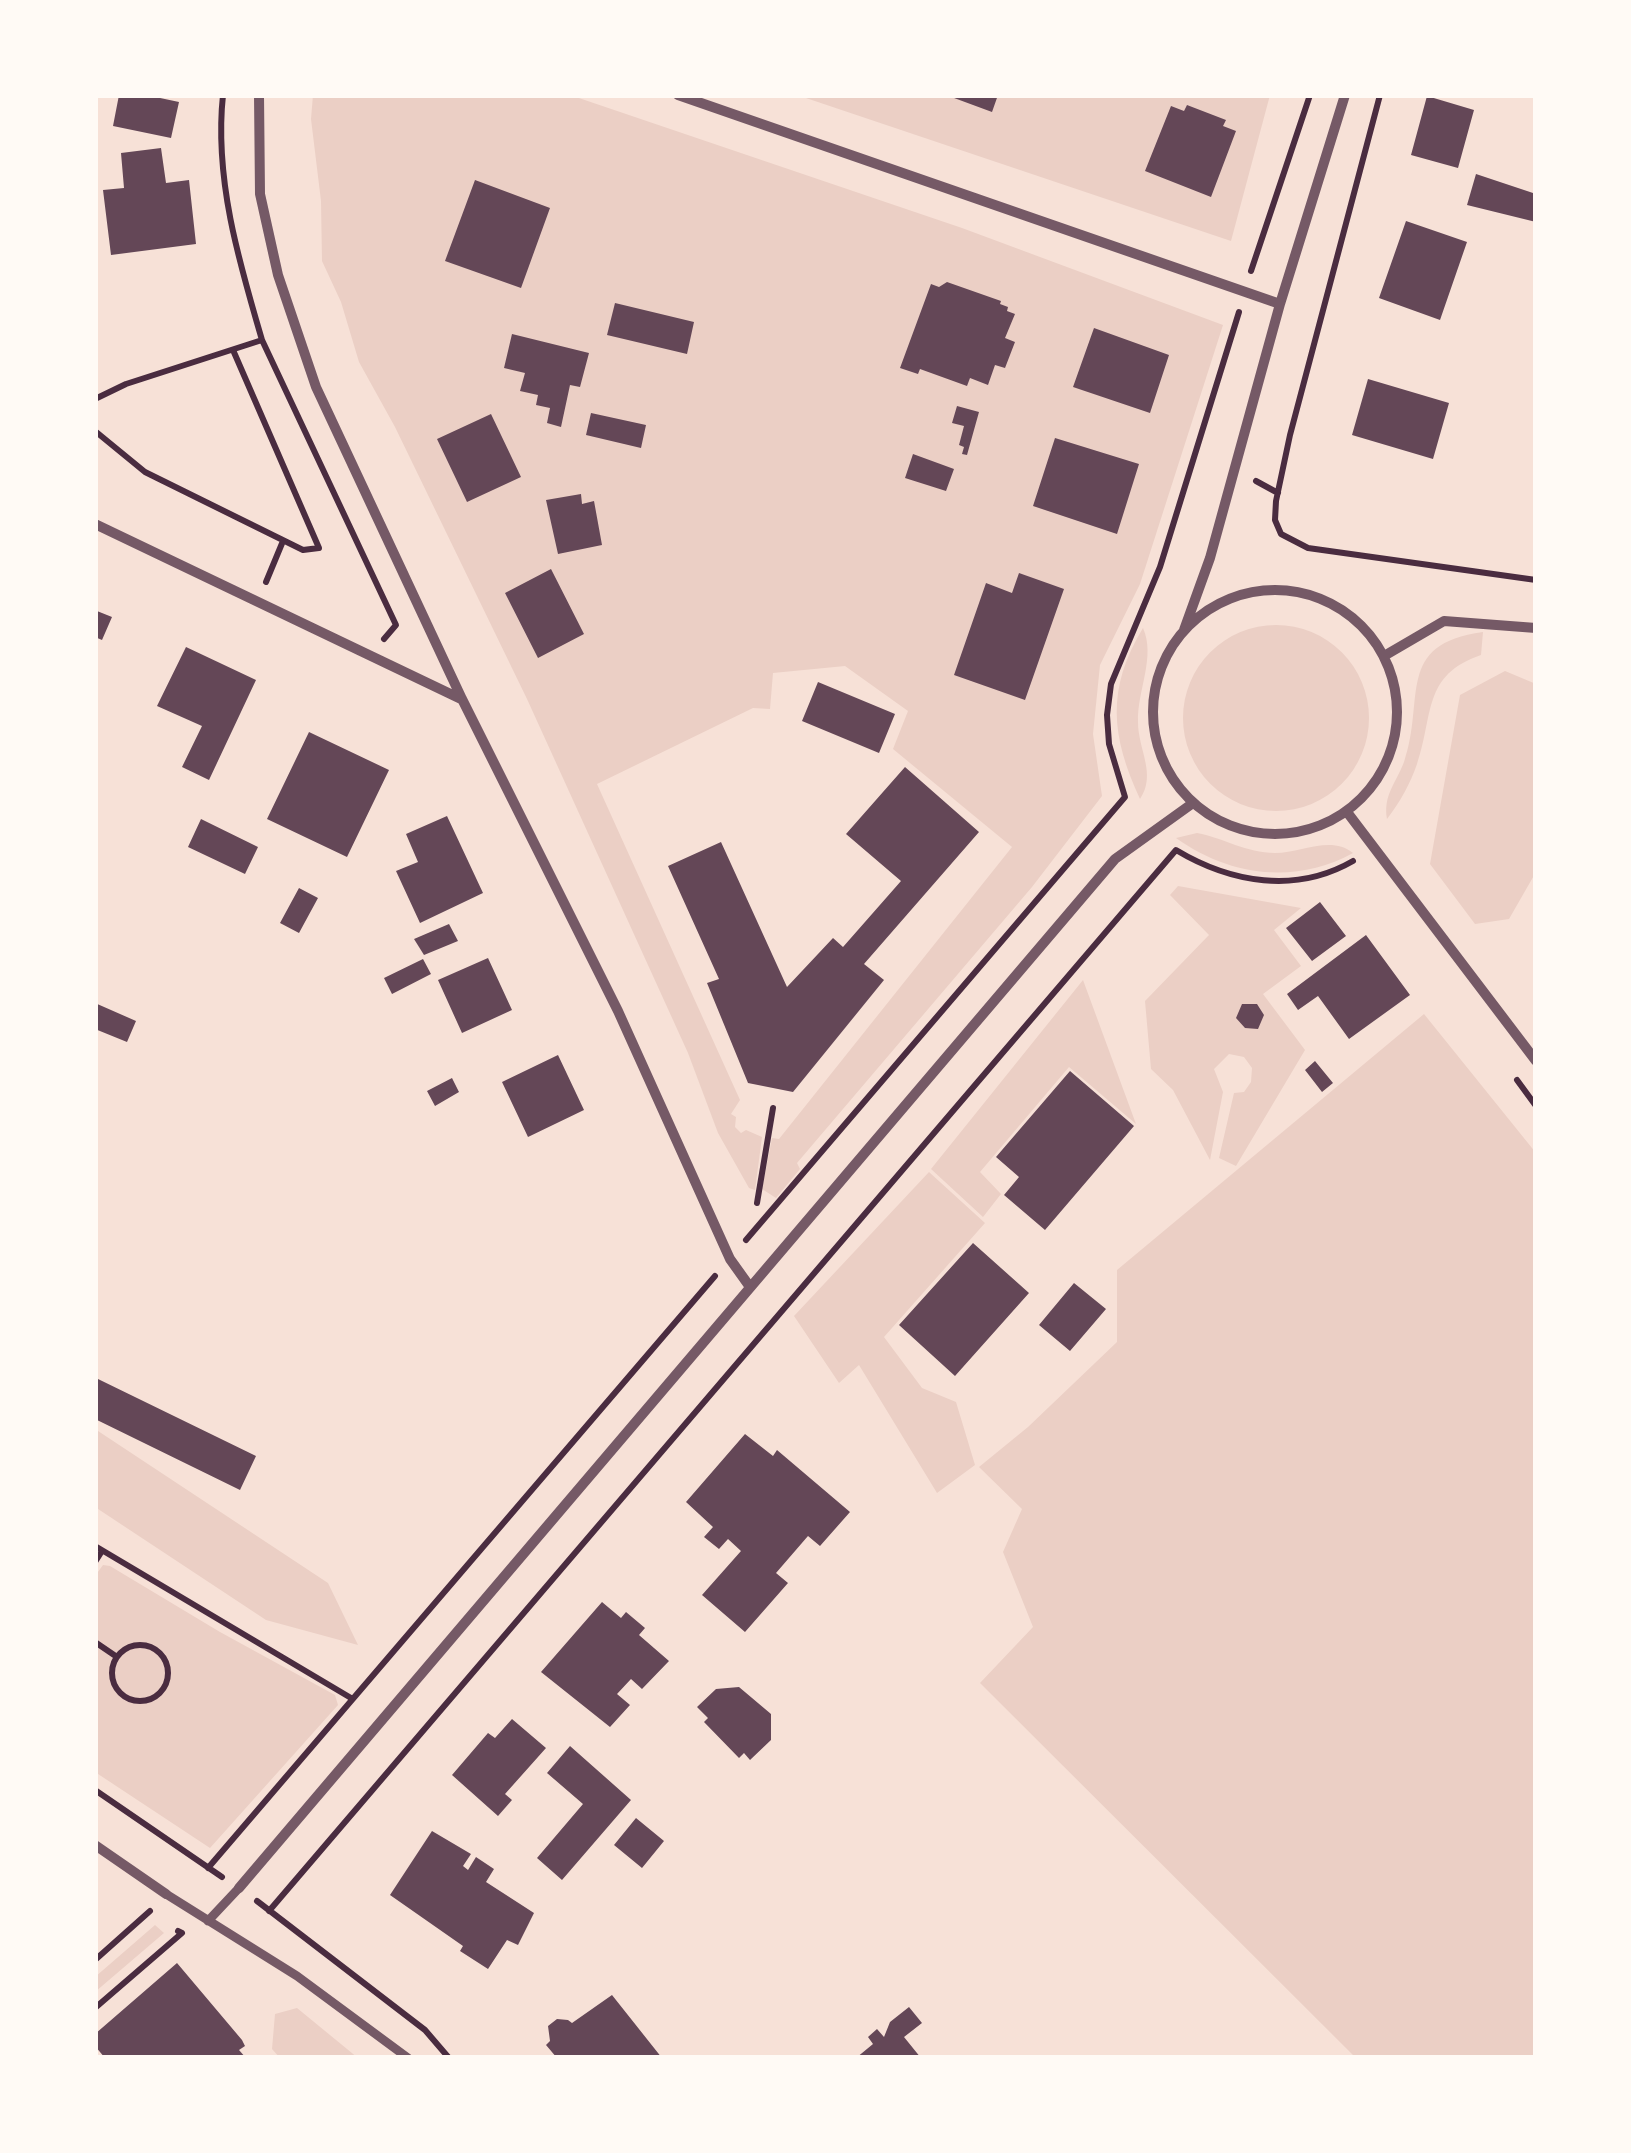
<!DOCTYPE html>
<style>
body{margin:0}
#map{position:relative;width:1631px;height:2153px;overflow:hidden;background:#f7e1d7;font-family:Quicksand,sans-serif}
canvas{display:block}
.frame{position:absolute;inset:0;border:98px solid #fffaf5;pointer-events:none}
</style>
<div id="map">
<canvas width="1631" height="2153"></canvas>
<div class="frame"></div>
</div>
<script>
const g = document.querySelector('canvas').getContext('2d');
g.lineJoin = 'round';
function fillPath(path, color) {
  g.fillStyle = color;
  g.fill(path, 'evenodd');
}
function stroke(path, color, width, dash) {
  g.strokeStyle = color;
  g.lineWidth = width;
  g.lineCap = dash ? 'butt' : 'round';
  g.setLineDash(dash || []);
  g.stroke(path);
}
const green = new Path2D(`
 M313,95H570L962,228L1223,325L1140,584L1100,665L1093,734L1102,796L1032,887L797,1163L800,1169L776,1198L762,1189L772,1138L779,1139L1012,847L893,749L908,711L845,666L773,673L770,709L753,708L597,784L740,1100L731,1114L736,1117L735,1127L741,1133L746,1130L762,1137L755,1190L749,1188L718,1133L688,1053L527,699L395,427L359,362L341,302L322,261L321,201L311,119Z
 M797,95H1270L1231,241Z
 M1183 718a93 93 0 1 1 186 0a93 93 0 1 1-186 0Z
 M1143,628C1156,657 1137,691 1138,722C1138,750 1157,774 1140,799C1111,736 1106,689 1143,628Z
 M1483,632L1481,655C1422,675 1434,715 1417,764C1410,784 1400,802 1387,819C1383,795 1396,783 1404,762C1426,699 1394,644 1483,632Z
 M1505,671L1536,684V872L1509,919L1475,924L1430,864L1460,695Z
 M1197,833C1224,838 1246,853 1275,853C1301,853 1331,835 1353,853C1295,885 1229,876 1176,838Z
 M1178,886L1301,908L1274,930L1301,966L1263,994L1305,1050L1236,1166L1219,1158L1234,1093L1244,1092L1251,1082L1252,1068L1244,1057L1229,1054L1214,1069L1223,1092L1210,1160L1173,1090L1151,1069L1145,1001L1209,935L1170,895Z
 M1083,980L1136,1124L1069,1067L980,1172L1001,1194L983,1217L931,1169Z
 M1424,1014L1536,1153V2058H1356L980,1683L1033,1627L1003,1552L1022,1509L979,1467L1028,1427L1117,1342V1270Z
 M929,1172L985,1223L884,1337L922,1388L956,1402L975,1465L937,1493L859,1365L839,1383L794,1316Z
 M95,1429L328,1583L358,1645L266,1620L95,1507Z
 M103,1565L110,1566L220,1632L335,1695L338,1705L210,1848L95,1772V1576Z
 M155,1925L164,1933L95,1992V1977Z
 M297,2008L358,2058H359H280L272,2049L275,2014Z`);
const building = new Path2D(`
 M119,95H146L179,102L171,138L113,126Z
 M946,95H998L992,112Z
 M1427,96L1474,110L1458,168L1411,155Z
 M1187,105L1226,120L1223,126L1236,131L1211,197L1145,171L1171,106L1184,111Z
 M161,148L166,183L189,180L196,244L111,255L103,190L124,188L121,153Z
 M1476,174L1536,194V222L1467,205Z
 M475,180L550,208L521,288L445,261Z
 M1406,221L1467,242L1440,320L1379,298Z
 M947,282L1001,301L1000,304L1008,307L1007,311L1015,314L1005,338L1015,342L1005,368L995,365L988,385L970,378L967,386L920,369L918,374L900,368L931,284L939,287Z
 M615,303L694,322L687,354L607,335Z
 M1094,328L1169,355L1150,413L1073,387Z
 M512,334L589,353L580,387L570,385L561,427L547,423L550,408L536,405L538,395L520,391L525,373L504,368Z
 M1368,379L1449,403L1433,459L1352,435Z
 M957,406L979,412L967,455L962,454L964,447L959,445L964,426L952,423Z
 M591,413L646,425L641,448L586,435Z
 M491,414L521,477L467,502L437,439Z
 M1055,438L1139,464L1117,534L1033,506Z
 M913,454L954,469L946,491L905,478Z
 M581,494L582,504L594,501L602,545L558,554L546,500Z
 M551,569L584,634L538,658L505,593Z
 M1019,573L1064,589L1025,700L954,675L986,583L1012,593Z
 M97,611L112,617L102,640L95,637Z
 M186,647L256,680L209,780L182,767L202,726L157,706Z
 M818,682L895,714L879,753L802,721Z
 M309,732L389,770L347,857L267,819Z
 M905,767L979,832L864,964L884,980L793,1092L748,1083L707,983L719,979L668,866L721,842L787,987L833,938L843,947L901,881L846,834Z
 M447,816L483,893L420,923L396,871L418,862L406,834Z
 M201,819L258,847L245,874L188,847Z
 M299,888L318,898L299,933L280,923Z
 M1320,902L1346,936L1312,961L1286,928Z
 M449,924L458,941L424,955L414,939Z
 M1366,935L1410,995L1349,1039L1318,996L1298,1010L1287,994Z
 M488,958L512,1010L462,1033L438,980Z
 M423,959L431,974L392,994L384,978Z
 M95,1003L136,1021L127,1042L95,1029Z
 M1242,1004H1257L1264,1015L1258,1029L1245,1028L1236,1018Z
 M558,1055L584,1110L528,1137L502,1082Z
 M1315,1061L1333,1083L1322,1092L1305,1070Z
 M1070,1071L1134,1126L1045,1230L1004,1195L1019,1177L996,1157Z
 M452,1078L459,1092L435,1106L427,1091Z
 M973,1243L1029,1293L955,1376L899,1325Z
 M1074,1283L1106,1309L1070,1351L1039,1325Z
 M98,1379L256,1456L240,1490L95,1419Z
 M745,1434L773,1456L777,1450L850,1512L820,1546L808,1536L776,1573L788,1583L745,1632L702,1595L741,1551L728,1539L719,1549L704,1537L713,1527L686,1502Z
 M602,1602L621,1618L626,1612L645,1628L639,1635L669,1661L642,1689L631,1679L617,1694L630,1705L610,1727L541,1672Z
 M739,1687L771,1714V1740L750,1760L744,1753L739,1758L704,1722L708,1718L697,1707L716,1689Z
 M512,1719L546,1748L505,1794L512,1800L498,1816L452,1775L488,1733L495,1738Z
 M570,1746L631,1800L562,1880L537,1858L583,1804L547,1773Z
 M636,1818L664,1841L642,1868L614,1845Z
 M432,1831L471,1854L463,1866L468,1870L476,1857L494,1869L486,1882L534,1913L518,1945L507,1940L488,1969L460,1951L463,1946L390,1895Z
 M177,1963L242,2040L245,2046L239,2050L246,2058H105L95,2046V2034Z
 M612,1995L662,2058H557L546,2045L550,2041L548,2026L557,2019L568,2020L572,2023Z
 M909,2007L922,2023L904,2037L921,2058H856L873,2044L868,2037L877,2029L884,2037L890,2022Z`);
const path = new Path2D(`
 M223,95C214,178 239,262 262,340
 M1380,95L1290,435L1276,501L1275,520L1281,534L1308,548L1536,580
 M1251,271L1310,95
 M95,399L126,384L262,340L396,625L384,639
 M95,431L145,472L303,550L319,548L233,350
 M1256,481L1278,493
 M266,582L283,541
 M1517,1080L1536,1106
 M757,1203L773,1108
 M746,1240L1125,797L1109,744L1107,715L1111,684L1160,567L1239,312
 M95,1546L351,1698
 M95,1562L102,1551
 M95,1642L117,1657
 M112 1673a28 28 0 1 1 56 0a28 28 0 1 1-56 0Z
 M95,1790L222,1877
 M208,1868L715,1276
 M257,1901L425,2030L449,2058
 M269,1911L1176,850C1231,883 1296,894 1353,861
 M95,1960L150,1911
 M95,2008L182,1933L178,1931`);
const pedestrian = new Path2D(`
 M166,1894L297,1976L408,2058
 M208,1921L239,1888`);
const minor = new Path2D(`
 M259,95L260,194L278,275L316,387L462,699L618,1011L730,1259L750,1287
 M678,95L1280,304
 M95,524L461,699
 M1153 712a122 122 0 1 1 244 0a122 122 0 1 1-244 0Z
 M1184,630L1210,558L1280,304L1345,95
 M1384,656L1444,621L1536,628
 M1347,812L1536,1061
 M95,1845L166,1894
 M239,1888L1115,859L1193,803`);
fillPath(green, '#ebcfc5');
fillPath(building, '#644757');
stroke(path, '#4a2c40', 6);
stroke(pedestrian, '#755966', 9);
stroke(minor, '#755966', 10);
</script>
